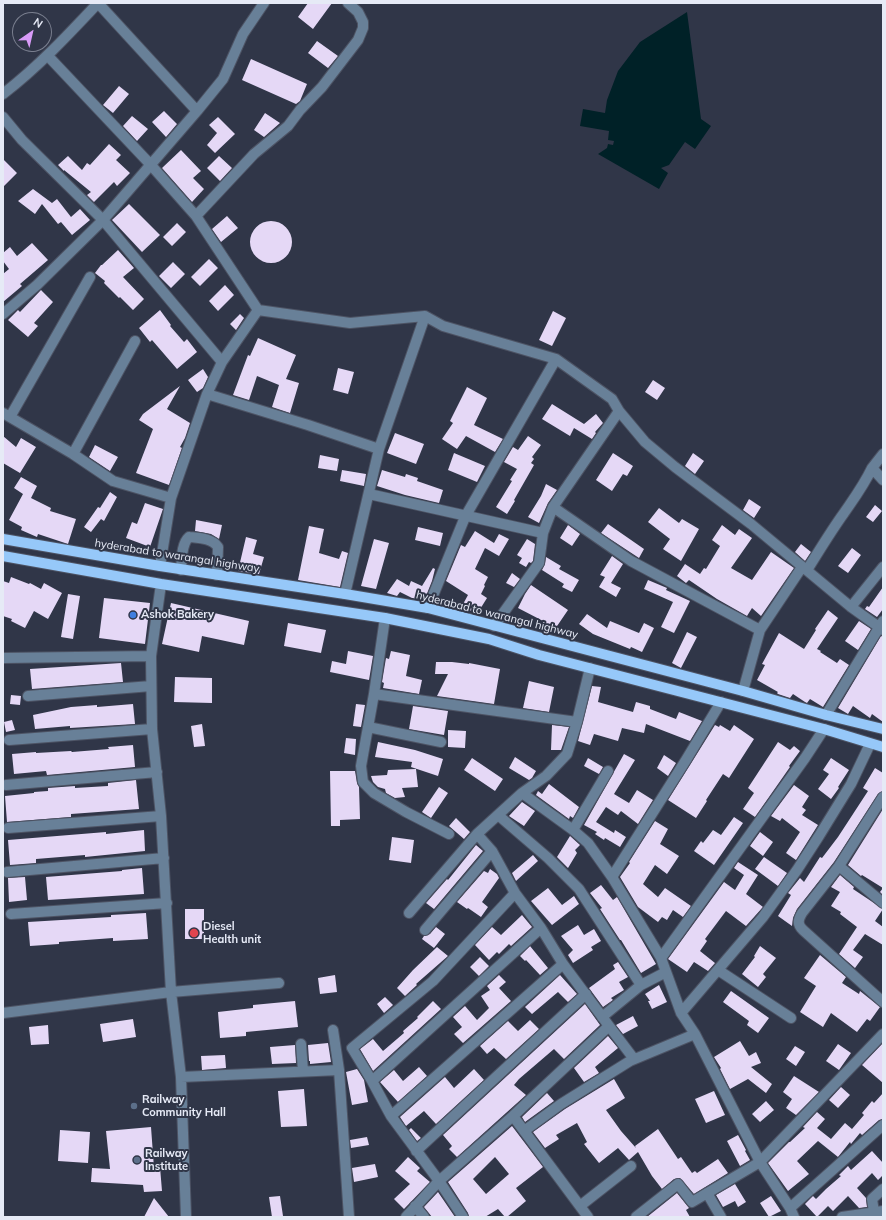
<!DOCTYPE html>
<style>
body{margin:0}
#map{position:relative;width:886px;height:1220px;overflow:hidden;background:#303648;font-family:Mulish,sans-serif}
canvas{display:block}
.frame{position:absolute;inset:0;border:4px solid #e6eaf6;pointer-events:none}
.north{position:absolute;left:12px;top:12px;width:40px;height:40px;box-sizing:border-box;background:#303648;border:1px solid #797e8e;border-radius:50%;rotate:34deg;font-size:11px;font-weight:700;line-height:16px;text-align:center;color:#e6eaf6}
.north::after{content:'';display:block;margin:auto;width:14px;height:18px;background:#d89bf8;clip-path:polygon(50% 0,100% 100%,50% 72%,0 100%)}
</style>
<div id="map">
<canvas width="886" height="1220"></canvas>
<div class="frame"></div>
<div class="north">N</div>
</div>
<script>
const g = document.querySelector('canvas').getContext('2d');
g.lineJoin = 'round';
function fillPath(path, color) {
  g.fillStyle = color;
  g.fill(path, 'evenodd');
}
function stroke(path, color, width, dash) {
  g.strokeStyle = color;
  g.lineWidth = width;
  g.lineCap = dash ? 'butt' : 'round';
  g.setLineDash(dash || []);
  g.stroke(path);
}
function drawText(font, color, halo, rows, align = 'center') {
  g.font = font + ' Mulish,sans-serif';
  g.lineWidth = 4;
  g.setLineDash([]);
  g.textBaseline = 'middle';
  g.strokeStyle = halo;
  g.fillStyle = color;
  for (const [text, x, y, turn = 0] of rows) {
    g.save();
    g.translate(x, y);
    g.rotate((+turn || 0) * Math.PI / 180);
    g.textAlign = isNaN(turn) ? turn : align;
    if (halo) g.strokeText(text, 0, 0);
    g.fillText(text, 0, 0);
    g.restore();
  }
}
const water = new Path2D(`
 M687,12L701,119L711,126L695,149L685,142L669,165L661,168L668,173L659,189L598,154L607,148L608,144L613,145L614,141L608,140L609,131L580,126L583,109L605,113L607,100L618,71L640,42Z`);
const building = new Path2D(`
 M308,3H332L313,29L298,17Z
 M317,41L338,56L328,68L308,53Z
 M251,59L307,84L300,101L296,104L242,80Z
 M119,86L129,94L113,113L103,105Z
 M164,111L177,124L166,137L152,122Z
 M265,113L280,123L264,137L254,130Z
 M132,116L148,129L137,141L123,126Z
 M218,117L235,134L215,153L207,145L217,133L209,125Z
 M109,144L121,155L116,160L130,173L117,186L114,182L94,202L87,195L91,192L64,170V171L58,165L68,156L82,170L87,163L90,165Z
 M181,150L201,171L193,178L204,189L192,202L162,168Z
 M219,156L232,168L220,181L207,168Z
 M3,159L17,173L3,187Z
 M33,189L52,203L57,199L71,217L80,209L90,220L72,235L61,222L58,224L42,204L35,214L18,201Z
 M129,204L160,235L142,252L112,220Z
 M227,216L238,228L221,242L212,229Z
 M250 242a21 21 0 1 1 42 0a21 21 0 1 1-42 0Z
 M177,223L186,232L172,246L163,237Z
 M32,243L48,260L20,284L22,286L3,302V274L9,269L3,261V253L10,247L17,256Z
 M118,250L134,268L123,277L144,299L133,310L120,297L119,298L104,283L105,281L95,273L101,265H102Z
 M209,259L218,268L200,286L191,277Z
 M173,262L185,274L171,288L159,276Z
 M225,285L234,295L218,311L209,301Z
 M41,290L53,302L34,323L38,326L28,337L8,320L18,310L20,312Z
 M160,310L171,325L170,326L184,342L187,339L197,352L177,369L152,340L150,342L139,328Z
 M553,311L566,318L552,346L539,340Z
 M240,314L244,318L236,330L230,324Z
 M258,338L296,355L286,379L299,383L290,413L272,407L279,385L257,376L249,400L233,395L248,355L250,356Z
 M338,368L354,372L348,394L333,390Z
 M203,369L208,377L203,388L197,392L188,380Z
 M653,380L665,388L657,400L645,392Z
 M180,386L167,409L190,423L185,438L180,447L182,448L169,485L136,473L153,429L139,420L143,414Z
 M467,387L487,398L474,425L503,439L495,452L466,436L457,449L442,439L453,423L450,421Z
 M552,404L584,424L596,414L603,423L595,432L596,433L592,439L574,428L570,436L542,419Z
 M395,433L424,444L416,464L387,453Z
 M3,436L16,447L21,438L36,447L20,473L3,463Z
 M528,436L541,445L532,457L534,459L531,463L534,465L514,500L515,501L507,514L496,507L512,481L510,480L517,469L504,462L513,447L518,450Z
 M95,445L118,457L110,471L89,457Z
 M454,453L485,466L477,482L448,470Z
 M613,453L633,466L627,476L623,474L612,491L596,480Z
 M693,453L704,461L695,474L685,466Z
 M320,455L339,459L337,471L318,468Z
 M342,470L366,474L364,486L340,481Z
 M382,470L405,477L406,474L418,478L417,481L443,490L439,503L405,495L377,486Z
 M21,477L37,486L31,498L51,508L50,511L76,519L68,544L38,534L37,537L21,530L22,527L9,520L23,494L14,488Z
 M546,484L557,490L548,503L539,523L528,517L541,496Z
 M110,492L117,497L104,521L101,519L91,532L84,527L98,507L100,508Z
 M749,499L761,507L754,518L743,510Z
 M145,503L163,509L150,547L126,538L132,522L137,524Z
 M875,505L882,511L873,522L866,517Z
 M659,508L679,523L682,519L699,529L681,561L663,549L670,539L648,522Z
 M196,520L222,525L219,539L211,534L195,531Z
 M608,524L644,549L639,558L601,533Z
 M568,525L580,534L572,546L560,538Z
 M722,525L735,535L739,529L752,538L731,568L752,580L771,552L794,568L761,616L752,608L747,616L717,599L689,580L686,583L677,576L685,564L700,574L704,568L706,569L720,546L712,540Z
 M309,526L324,529L319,553L339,559L342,551L348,553L340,587L298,580Z
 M418,527L443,533L440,546L415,540Z
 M475,531L494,543L499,534L509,539L499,556L485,548L475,569L488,577L484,585L485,586L481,594L487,598L477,614L462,606L468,595L446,581L461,545L465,547Z
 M246,537L257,540L253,554L264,557L259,574L238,571Z
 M374,539L389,543L376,589L361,586Z
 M527,539L535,544L533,561L531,563L529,562L526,567L519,563L522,558L517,555Z
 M801,544L811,552L805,561L795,552Z
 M852,548L861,555L848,573L838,566Z
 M612,556L623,564L611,583L621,588L616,597L599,587L605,577L600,575Z
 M546,557L561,566L559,569L579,580L572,592L562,587L564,584L542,570L545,564Z
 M433,568L435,569L432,581L424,601L413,598H412L400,592L397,596L387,593L397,579L409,586L411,581L422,586Z
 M512,573L520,579L514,587L506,583Z
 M11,577L29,584L30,583L41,589L44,583L62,593L48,619L34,611L25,628L11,621L12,619L3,616V581L9,583Z
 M648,580L667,588L666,590L690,601L674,633L661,627L673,602L644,589Z
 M531,585L568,610L553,632L543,625L545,622L518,608L525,594Z
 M883,587V609L877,617L865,609L867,606L869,607Z
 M68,594L80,596L73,639L61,637Z
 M104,598L150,603L145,644L99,638Z
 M171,603L249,621L244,645L202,636L199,652L162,644Z
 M828,610L838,618L817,649L821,651L820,652L837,663L840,659L849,665L823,707L810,699L807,703L805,702L793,694L790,698L778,694L777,693L778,692L757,680L765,665L762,664L779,633L804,649L816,630L815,629Z
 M587,614L607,628L610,621L639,633L644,623L654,628L642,652L631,647L630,649L593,634L579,624Z
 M859,621L871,629L858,650L845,641Z
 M288,623L326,630L321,653L284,646Z
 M687,632L697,637L681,668L672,663Z
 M881,636L883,637V722L872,714L870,718L853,706L848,714L838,708Z
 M348,651L373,656L369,680L330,672L332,661L346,664Z
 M391,651L410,655L406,676L422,680L419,694L383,688L384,683L382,682L386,658L389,659Z
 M436,662H452L469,664V663L500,669L494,704L437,696L448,674H435Z
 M121,663L123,682L32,689L30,669Z
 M175,677L212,678V703L174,702Z
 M529,681L554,687L549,712L523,708Z
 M592,686L601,687L598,702L633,712L636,702L650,706V709L676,719L679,712L702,721L690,741L646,724L644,733L622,728L618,741L594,734L590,745L578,741Z
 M11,695L21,696L20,705L10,704Z
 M133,704L135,724L70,728V726L35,729L33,715L71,707L97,705V707Z
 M356,704L365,705L361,727L353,726Z
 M413,706L448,711L444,735L409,729Z
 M12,720L15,730L6,732L4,722Z
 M202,724L205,746L194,747L191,726Z
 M552,725L569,727L561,750H551Z
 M715,725L719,727L720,725L730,731L734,725L754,739L729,778L723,774L706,800L707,801L696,818L668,800Z
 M448,730L466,731L465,748L448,747Z
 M346,738L356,739L355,755L344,753Z
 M378,742L415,750L443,759L438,776L411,767L412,762L375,757Z
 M778,742L790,750L794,746L800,751L789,766L790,767L755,817L743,809L754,793L748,788Z
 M133,745L135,767L47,775L46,771L14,774L12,754L36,752V753L71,751L72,752L109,749L108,747Z
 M624,754L635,760L614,794L629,803L637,790L653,800L638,824L621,811L618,815L606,807L596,822L614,833L615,830L626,837L620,847L605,838L604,840L595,834L597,832L584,825Z
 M664,755L676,763L668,776L657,768Z
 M515,757L536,771L532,778L529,780L509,768Z
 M472,758L503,779L495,791L464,770Z
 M588,758L603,767L599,774L584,766Z
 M831,758L849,770L838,787L839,788L831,799L818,789L829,774L823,770Z
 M875,768L883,773V791L878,794L834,862L797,909L793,918L792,926L778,916L791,895L788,893L800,878L804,882L820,857L822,858L838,837L868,791L863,788Z
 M416,769L418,787L402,788L405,797L395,798L386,793L385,789L378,787L373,782L371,776L387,775L388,770Z
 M330,771H355L357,783L359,787L360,819L340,820V826H331Z
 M136,780L139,809L71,814V817L7,822L5,796L34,793V792L48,791V788L75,786V788L108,786V783Z
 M549,784L579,807L573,818L570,816L569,819L536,795L538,791L542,794Z
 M794,785L809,796L802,807L806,810L802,815L818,825L796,860L786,853L800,832L782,818L780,821L771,816Z
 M439,787L448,793L431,818L422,812Z
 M522,802L535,811L524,826L509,816Z
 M883,809V895L880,892L883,888L862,875L861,876L848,865Z
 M734,817L743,823L714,865L694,851L701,841L703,843L713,830L721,835Z
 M456,818L470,832L464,839L449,826Z
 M655,821L668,829L660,844L679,856L667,874L655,865L643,884L658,897L665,888L691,906L683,917L673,910L667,920L662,917L658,922L638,907L620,877L630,863L629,862Z
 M144,830L145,851L85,857V855L36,859V863L10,865L8,840L106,832V834Z
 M760,832L773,842L763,856L750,846Z
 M570,836L580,845L575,850L577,853L568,868L557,857Z
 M392,837L414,840L411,863L389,860Z
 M476,845L483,851L434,909L426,903L447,879L448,880Z
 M533,855L538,861L516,881L512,873Z
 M764,857L787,873L778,886L755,869Z
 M738,862L758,875L746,894L763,907L746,926L726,911L705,939L707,941L700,951L715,963L708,971L694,962L687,972L668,959L724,882L735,890L744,875L734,868Z
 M142,868L144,894L48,900L46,877L122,871V870Z
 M490,869L497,874L499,878L482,902L488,907L481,917L468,908L467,909L457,902L484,871L488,873Z
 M840,875L854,887L853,889L883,909L875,921L883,927V945L865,934L853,950L863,957L855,968L839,954L857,927L840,914L841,912L831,906L840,892L831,887Z
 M25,877L27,900L9,902L8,878Z
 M601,885L613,900L617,897L656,964L641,973L621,940H620L600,909L602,908L590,893Z
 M548,888L562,905L574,896L579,904L552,925L531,901Z
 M185,909H204V939H185Z
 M146,913L148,939L113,941V938L59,942V944L30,946L28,922L111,917V915Z
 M522,915L532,927L511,946L509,944L499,954L497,952L489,960L475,945L492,927L501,935Z
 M578,925L584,935L594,929L601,941L591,947L593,950L573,963L568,955L573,950L561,936Z
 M436,927L445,934L434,948L422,939L424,936L430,934Z
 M530,946L548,968L540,975L526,960L525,961L520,956Z
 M760,946L776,958L763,974L766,977L758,987L742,974L755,957L754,956Z
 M437,947L448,956L416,984L417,985L405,996L397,988L413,970Z
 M820,955L846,977L842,983L859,994L860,991L880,1007L870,1021L867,1019L857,1032L831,1013L823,1027L800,1012L816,986L804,978Z
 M480,957L489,966L479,976L470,967Z
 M618,962L628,977L619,982L624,990L611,998L613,1000L603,1007L589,988L615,969L613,965Z
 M335,975L337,992L320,994L318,978Z
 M499,975L506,982L499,988L511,1001L463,1043L454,1034L462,1027L453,1017L465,1006L477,1020L489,1008L481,996L490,990L487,986Z
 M560,975L577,994L568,1002L558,992L532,1014L525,1007Z
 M659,985L667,1002L652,1009L648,1001H650L645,994Z
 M731,991L769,1018L758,1033L747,1025L749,1021L723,1002Z
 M385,997L393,1005L384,1013L377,1004Z
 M295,1001L298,1027L246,1032V1036L220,1038L218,1012L253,1008V1005Z
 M433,1001L441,1009L373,1071L360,1049L373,1039L383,1051L404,1033L403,1031L418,1018L417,1017Z
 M585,1004L600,1025L564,1059L554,1049L519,1079L514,1085L526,1095L457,1157L449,1149L452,1146L443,1135Z
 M633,1016L638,1026L623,1034L616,1025Z
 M133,1019L136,1037L103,1042L100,1024Z
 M530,1020L539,1029L506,1059L494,1048L487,1054L480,1046L508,1021L518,1031Z
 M48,1025L49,1044L31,1045L29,1027Z
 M608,1036L618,1048L595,1067L599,1073L584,1082L574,1068Z
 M740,1041L749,1056L756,1052L761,1063L751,1067L772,1084L766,1093L748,1079L730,1089L720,1069L721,1068L714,1057Z
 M328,1043L331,1062L310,1064V1061H309L308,1045Z
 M883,1043V1083L862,1065Z
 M838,1044L851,1053L839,1070L826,1061Z
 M295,1045L296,1063L272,1064L270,1047Z
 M795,1046L805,1052L796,1066L786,1059Z
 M225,1055L226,1068L202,1070L201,1056Z
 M419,1067L427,1076L398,1102L380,1082L394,1070L403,1081Z
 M357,1069L364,1080L368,1102L352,1105L346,1072Z
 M474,1069L484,1080L436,1124L424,1111L406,1126L400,1117L445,1077L454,1088Z
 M794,1076L819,1092L796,1115L786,1108L792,1099L783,1092Z
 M614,1079L625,1098L606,1110L621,1131L636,1148L635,1146L658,1129L678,1159L681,1157L692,1173L695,1171L697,1173L718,1159L728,1173L694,1194L680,1178L674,1179L662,1189L652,1176L638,1152L629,1160L618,1148L599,1163L584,1144L587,1142L577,1123L556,1135L559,1139L545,1148L533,1132L565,1109Z
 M841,1087L850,1095L838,1108L829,1100Z
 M304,1089L307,1126L281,1127L278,1091Z
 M714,1091L725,1115L706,1123L695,1099Z
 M547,1093L554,1101L525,1122L522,1117Z
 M883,1093V1119L879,1120L862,1135L860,1133L851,1144L850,1142L838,1157L818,1141L797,1161L809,1174L788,1191L768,1163L789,1142H790L805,1128L803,1127L817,1112L825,1119L817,1128L831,1139L845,1123L852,1129L864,1115L862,1113L872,1101L874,1103Z
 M766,1101L774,1110L760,1122L752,1114Z
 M512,1126L543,1167L516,1188L526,1201L507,1217H505L498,1209L485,1217H469L468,1213L448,1182ZM495,1157L509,1174L486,1194L473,1179Z
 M151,1127L154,1168L160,1167L162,1191L144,1192L143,1185L91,1182L92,1168L110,1169L106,1131Z
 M411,1128L421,1138L417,1141L409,1130Z
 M60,1130L90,1132L88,1163L58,1161Z
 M738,1135L746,1150L745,1151L750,1160L740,1166L727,1141Z
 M367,1137L369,1145L351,1148L350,1140Z
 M872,1151L883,1163V1175L878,1180L872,1173L857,1188L866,1198L867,1207L859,1208L848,1196L833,1211L828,1206L817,1217L805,1204L813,1196L816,1199L826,1189L841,1176L839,1175L848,1166L851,1170Z
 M408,1157L420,1168L417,1171L430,1182L404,1209L394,1199L410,1184L395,1171Z
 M375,1164L378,1177L354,1182L352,1168Z
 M735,1184L746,1202L738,1207L735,1201L723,1207L716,1195Z
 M438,1192L455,1217H432L424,1207Z
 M677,1193L689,1208L686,1210L690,1217H647Z
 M280,1196L283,1216L272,1217L269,1197Z
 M771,1196L781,1211L769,1217L760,1203Z
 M154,1198L169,1217H144Z`);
const minor = new Path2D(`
 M98,3L197,111
 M48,56L150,164L196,216
 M3,94C38,67 68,35 98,3
 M3,117L22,140L103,220L222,362
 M258,310L196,216L254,154L288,126L300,110L322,87L358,40L363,28V22L358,12L348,3
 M3,314L37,285L103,220L197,111L223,79L243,34L264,3
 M207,394L308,425L379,449L345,594
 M619,411L645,442L675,467L751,524L851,607L883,630
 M3,413L73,454L113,481L171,498
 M10,417L90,277
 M379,449L425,316
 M73,454L135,341
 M883,454L872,468L883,480
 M369,494L543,533
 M553,507L631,561L760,630
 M160,566L171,498L207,394L222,362L258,310L350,323L425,316L443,326L556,359L612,399L619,411L553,507L543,533L539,563L494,626
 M181,570C182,560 181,544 189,537C199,538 212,538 218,547L217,575
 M807,570C819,551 831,531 844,513C855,497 864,485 872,468
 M161,584L151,656L152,729L161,816L171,992L181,1077L186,1217
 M851,607L883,567
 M428,608L465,517L556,359
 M385,618L374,694L361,766L363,782L374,793L406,812L449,834
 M3,658L151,656
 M743,691L760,630L802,567
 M374,694L577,722
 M28,696L151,686
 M826,715L883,621
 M368,727L441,742
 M9,740L152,729
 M6,785L157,772
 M522,793L573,830L588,843L612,877L661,958L681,1013L695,1034L760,1162L790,1208L794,1217
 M883,797L839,866L802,913C798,920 797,924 803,930L883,1002
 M498,815L548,858L579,889L641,985
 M8,828L161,816
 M573,830L608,771
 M839,866L883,903
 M7,872L164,858
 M612,877L686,760L721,702
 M409,913L477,834L522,793L546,776L567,754L577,722L590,668
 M11,914L167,903
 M425,930L492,851
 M661,958L805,758L824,729
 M718,970L791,1018
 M3,1013L171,992L279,983
 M681,1013L763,917L797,870L819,836L851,784L870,744
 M602,1017L641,985L666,972
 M609,1026L634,1059
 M333,1030L339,1070L349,1217
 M301,1044L303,1071
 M181,1077L339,1070
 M372,1081L541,928
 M391,1116L563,964
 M513,1116L588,1217
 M524,1131L561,1104L630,1061L695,1034
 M416,1151L586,994
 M707,1193L721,1217
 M415,1206L424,1217
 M580,1206L631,1166
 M790,1208L883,1125
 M874,1212L872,1199L883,1189
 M406,1217L439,1181L513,1116L609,1026L563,964L541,928L515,893L492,851L477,834
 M463,1217L439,1181L391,1116L372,1081L352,1048L433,981L515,893
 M636,1217L678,1184L692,1202L760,1162L883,1034
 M842,1217L883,1211`);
const major = new Path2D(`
 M3,539L160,566L345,594L428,608L743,691L826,715L883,729
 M3,556L161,584L385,618L489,639L539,655L824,729L883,747`);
const markers = [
 [133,615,4,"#3f7fe0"],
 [194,933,5,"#e0444e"],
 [134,1106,4,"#5c6f8a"],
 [137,1160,4,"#5c6f8a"]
];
const streetNames = [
 ["hyderabad to warangal highway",177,556,9],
 ["hyderabad to warangal highway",497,615,14]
];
const poiNames = [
 ["Ashok Bakery",141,615],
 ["Diesel",203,927],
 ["Health unit",203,940],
 ["Railway",142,1100],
 ["Community Hall",142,1113],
 ["Railway",145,1154],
 ["Institute",145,1167]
];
fillPath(water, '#002127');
fillPath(building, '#e5d8f6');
stroke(minor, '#4d5364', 12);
stroke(major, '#4d5364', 12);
stroke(minor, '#688098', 10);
stroke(major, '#96c8f9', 10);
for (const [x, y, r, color] of markers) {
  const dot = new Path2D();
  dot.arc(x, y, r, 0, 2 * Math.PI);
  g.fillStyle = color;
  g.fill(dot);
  stroke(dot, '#303648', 1.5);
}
drawText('11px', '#e6eaf6', '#303648', streetNames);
drawText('bold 11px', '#e6eaf6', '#303648', poiNames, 'left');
</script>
